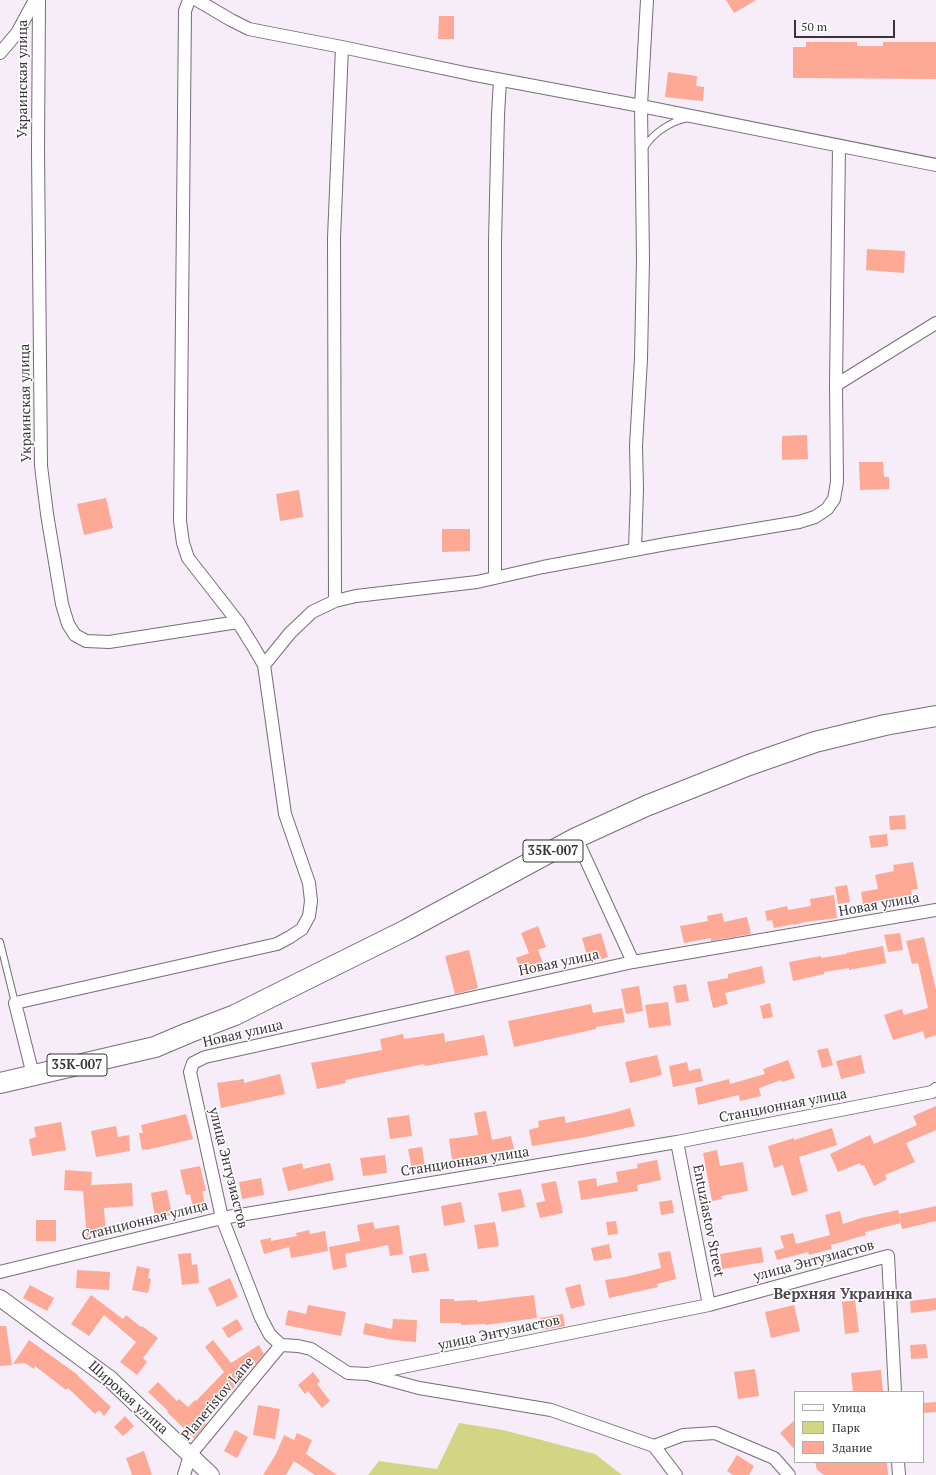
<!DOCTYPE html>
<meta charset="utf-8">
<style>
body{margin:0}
#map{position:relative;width:936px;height:1475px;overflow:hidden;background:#f7edf9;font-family:"PT Serif",serif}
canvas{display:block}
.legend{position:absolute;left:794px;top:1391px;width:130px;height:72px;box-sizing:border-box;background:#fff;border:1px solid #afadaf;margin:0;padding:5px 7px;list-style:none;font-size:12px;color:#373337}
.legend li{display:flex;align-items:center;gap:8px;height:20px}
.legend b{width:20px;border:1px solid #afadaf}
.scale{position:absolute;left:794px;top:20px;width:101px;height:18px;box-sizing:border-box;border:2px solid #373337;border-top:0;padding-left:5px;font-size:12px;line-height:14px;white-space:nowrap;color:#373337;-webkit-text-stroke:3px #fff;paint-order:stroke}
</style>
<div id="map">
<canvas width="936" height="1475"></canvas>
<ul class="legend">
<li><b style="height:5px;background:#fff"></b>Улица</li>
<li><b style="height:11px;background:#d1d584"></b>Парк</li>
<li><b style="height:11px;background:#fda995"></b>Здание</li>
</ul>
<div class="scale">50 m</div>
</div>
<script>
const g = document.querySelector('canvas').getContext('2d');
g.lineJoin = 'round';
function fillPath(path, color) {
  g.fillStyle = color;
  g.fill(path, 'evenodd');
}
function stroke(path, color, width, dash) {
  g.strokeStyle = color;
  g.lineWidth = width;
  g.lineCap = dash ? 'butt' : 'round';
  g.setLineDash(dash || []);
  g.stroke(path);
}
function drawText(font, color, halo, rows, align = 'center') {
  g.font = font + ' "PT Serif",serif';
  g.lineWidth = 3;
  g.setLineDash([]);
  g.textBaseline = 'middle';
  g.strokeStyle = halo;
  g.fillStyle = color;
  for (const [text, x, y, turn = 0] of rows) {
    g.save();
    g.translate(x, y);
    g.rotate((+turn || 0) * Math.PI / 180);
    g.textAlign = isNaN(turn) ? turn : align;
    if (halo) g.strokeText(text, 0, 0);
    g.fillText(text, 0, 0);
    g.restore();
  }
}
const green = new Path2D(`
 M459,1423L503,1430L595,1454L622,1475H368L379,1461L437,1469Z`);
const building = new Path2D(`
 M726,0H756L734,13Z
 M439,16H454V39H438Z
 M806,42H857V46H883V42H936V79L793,78V47H806Z
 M668,72L697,76L696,86L704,87L703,101L665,97Z
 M867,249L905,251L904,273L866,270Z
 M807,435L808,459L782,460V436Z
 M859,462H883L884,477H889V489L860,490Z
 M299,490L303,517L280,521L276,494Z
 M106,498L113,528L84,535L77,504Z
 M442,529H470V551L442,552Z
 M905,815L906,829L890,830L889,816Z
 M887,834L888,846L871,848L869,836Z
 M913,862L918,889L911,890L914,904L901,906L899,897L876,901L878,909L864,911L861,892L878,889L875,875L894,871L893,865Z
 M847,885L850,902L838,904L835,887Z
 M834,895L837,918L805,922L794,925V924L774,928L772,920L767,921L765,911L787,906L788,910L811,906L810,899Z
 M722,913L724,922L747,917L751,934L711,941V938L684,943L680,926L708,921L707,916Z
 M538,926L546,947L532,952L538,950L545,969L523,977L516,958L529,953L521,933Z
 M601,933L608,957L589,963L582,938Z
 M900,933L903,950L888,952L884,935Z
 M924,937L936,990V1035L925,1039L923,1031L893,1040L884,1015L902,1009L904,1015L928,1008L918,963L912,964L906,941Z
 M883,946L886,963L849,970V968L824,972V974L793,981L789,962L821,956V958L846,954V953Z
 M469,950L478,988L455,994L445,956Z
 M762,966L765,983L725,993L728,1004L713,1008L707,982L728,978V974Z
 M686,984L689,1001L676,1003L673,986Z
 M639,986L643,1011L626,1014L621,989Z
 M668,1002L671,1025L649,1028L645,1005Z
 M770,1003L773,1017L763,1019L760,1006Z
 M591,1004L593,1013L622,1008L625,1022L596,1027V1029L514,1047L508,1021Z
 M444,1033L445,1042L484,1035L488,1055L425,1066L424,1064L345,1080L346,1083L317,1089L311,1063L382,1050L380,1039L403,1034L404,1039Z
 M828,1048L833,1065L822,1068L817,1050Z
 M657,1055L662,1075L630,1083L625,1062Z
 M861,1055L865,1073L841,1079L836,1061Z
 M788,1060L795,1078L782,1082L781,1080L759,1088L761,1096L740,1101L739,1095L698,1105L695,1088L729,1079L730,1084L765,1074L763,1069Z
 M687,1062L689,1071L700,1068L703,1081L673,1087L669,1066Z
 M280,1074L285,1094L221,1108L217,1083L244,1079V1083Z
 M936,1106V1130L906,1143L915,1162L885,1175L887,1179L874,1186L864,1165L861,1166L860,1163L838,1172L830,1154L870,1135L874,1144L917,1125L913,1116Z
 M630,1108L635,1126L586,1137L532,1146L529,1130L539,1127L538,1121L564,1116L566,1123L613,1113Z
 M486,1111L492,1140L511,1136L514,1149L452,1160L449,1139L478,1135L474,1113Z
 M186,1114L193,1139L146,1150L145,1149L142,1150L139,1133H143L141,1125Z
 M409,1115L412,1136L390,1139L387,1118Z
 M61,1122L66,1150L32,1156L29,1139L36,1137L34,1127Z
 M116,1126L118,1137L129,1135L130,1151L96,1157L91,1131Z
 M832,1128L837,1145L799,1157L808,1191L792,1196L783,1165L774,1168L768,1146L794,1138V1140Z
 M422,1147L425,1167L412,1170L408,1149Z
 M717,1150L720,1166L743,1162L748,1191L721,1196L722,1199L712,1201L703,1153Z
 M385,1155L387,1173L363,1176L360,1158Z
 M657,1160L661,1180L637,1185L638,1191L581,1200L578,1181L596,1178L597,1186L618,1182L616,1172L638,1168L637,1164Z
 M302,1163L303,1169L330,1163L334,1180L288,1191L282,1168Z
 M200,1166L206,1191H202L206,1209L194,1212L190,1194L186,1195L180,1170Z
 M65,1170L92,1172L91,1185L132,1183L133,1206L104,1208L106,1237L87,1239L83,1191L64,1190Z
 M261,1178L264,1195L242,1199L239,1182Z
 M556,1181L563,1213L540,1218L536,1203L545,1201L541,1184Z
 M521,1189L525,1207L502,1212L498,1193Z
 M167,1190L172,1215L155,1218L151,1193Z
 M672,1200L674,1213L661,1215L659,1202Z
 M461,1202L465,1222L444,1226L441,1206Z
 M936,1206V1221L902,1229L899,1217L901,1223L865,1232L866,1235L831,1245L832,1249L809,1255L808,1252L777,1260L774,1251L784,1248L780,1236L793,1233L796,1244L830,1235L825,1215L840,1211L843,1224L861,1218L898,1210L899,1214Z
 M36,1220H56V1241H36Z
 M616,1221L618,1234L608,1235L606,1222Z
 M373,1222L375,1229L399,1225L403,1254L390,1256L388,1245L345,1254L347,1267L333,1270L329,1247L360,1241L357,1225Z
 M495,1222L499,1246L478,1249L474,1225Z
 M309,1230L310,1234L325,1231L328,1251L291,1258L289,1247L264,1254L260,1240L271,1238V1241L297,1236L296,1233Z
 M609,1244L612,1258L594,1261L591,1248Z
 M761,1247L764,1262L722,1269L720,1254Z
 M670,1251L676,1279L657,1284L658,1287L609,1298L605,1280L625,1277L661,1268L658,1253Z
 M191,1253L192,1265L197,1264L199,1283L182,1285L178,1254Z
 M426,1253L429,1271L412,1273L409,1256Z
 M137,1266L150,1269L148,1278L151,1279L148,1293L132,1290Z
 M77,1270L110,1272L109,1290L76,1288Z
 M230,1278L238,1297L217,1307L208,1288Z
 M580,1284L585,1305L571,1309L565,1288Z
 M30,1285L54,1298L47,1311L23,1298Z
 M91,1295L123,1319L126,1315L141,1327L142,1326L158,1338L143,1358L147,1362L137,1375L120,1362L136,1342L104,1315L89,1336L71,1324Z
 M534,1295L537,1318L485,1325V1324L461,1325V1323H440V1299H454V1301L477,1300V1302Z
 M936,1298V1310L911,1313L910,1301Z
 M855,1300L859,1332L845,1334L842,1302Z
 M308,1305L346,1312L341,1336L285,1325L288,1310L306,1314Z
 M794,1305L800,1331L771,1338L765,1312Z
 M563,1314L565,1326L542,1330L540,1318Z
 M237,1319L243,1329L228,1338L222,1328Z
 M393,1319L417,1320L416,1342L393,1340L363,1334L365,1323L392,1329Z
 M0,1326H6L12,1365L0,1366Z
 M29,1340L78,1375H77L111,1407L104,1416L99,1410L95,1414L68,1388L66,1390L35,1366L34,1369L25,1363L13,1364Z
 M213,1340L231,1363L259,1345L264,1354L253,1367L241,1375L244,1378L237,1386L236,1385L221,1401L219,1399L201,1419L206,1424L194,1438L167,1412L168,1411L148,1392L158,1382L177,1401L179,1399L188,1407L195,1400L196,1401L224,1372L205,1347Z
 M926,1344L928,1358L911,1359L910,1345Z
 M755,1369L759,1396L738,1399L734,1372Z
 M881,1370L883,1392H853L851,1373Z
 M313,1372L320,1381L317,1384L330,1401L322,1408L308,1391L305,1394L298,1385Z
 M936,1402V1412L923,1413V1403Z
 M258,1405L280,1409L275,1439L253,1435Z
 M125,1416L134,1426L123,1436L114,1427Z
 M795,1420V1450L780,1433Z
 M235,1430L248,1437L237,1458L224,1451Z
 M297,1433L312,1440L306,1454L337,1475H315L294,1461L286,1475H263L276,1454L284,1435L294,1440Z
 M144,1451L152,1475H132L126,1458Z
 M737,1455L754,1466L749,1475H733L727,1471Z
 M815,1462H887L888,1475H824L817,1470Z`);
const service = new Path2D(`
 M644,148C653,133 671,121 688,118
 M0,942L15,1003`);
const minor = new Path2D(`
 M39,0L38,150L41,466L47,514L62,604L68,624L75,635L86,641L109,642L238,622
 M197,0L231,20L249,29L269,33L342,47L470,74L641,106L936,165
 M0,53L17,33L35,0
 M836,385L936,323
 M635,550L637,489L636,446L641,359L643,259L641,106L647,0
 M495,578V241L498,115L500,80
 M335,601L334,238L342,47
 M264,665L290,633L312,612L335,601L356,596L477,582L543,567L666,544L799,522L815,517L827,509L834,499L837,482L836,385L839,146
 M576,838L633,962
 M33,1075L15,1003L277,944L290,937L302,929L309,916L311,901L309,883L285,814L264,665L253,646L238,622L188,558L183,543L180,521L185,11L189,0
 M677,1142L709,1305
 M0,1272L222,1218L677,1142L932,1092L936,1089
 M371,1375L419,1388L551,1410L654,1446
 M895,1392L888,1256L709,1305L368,1374L348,1373L311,1349L298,1346L281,1345L270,1335L261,1318L222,1218L190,1072L193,1063L205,1057L633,962L936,910
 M654,1446L683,1435L715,1433L774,1458L789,1475
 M654,1446L676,1475
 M898,1462L899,1475
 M184,1475L190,1455L281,1345`);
const tertiary = new Path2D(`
 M0,1298L110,1379L211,1475`);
const primary = new Path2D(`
 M0,1083L155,1047L188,1033L235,1015L275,995L406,930L576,838L646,806L749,765L815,742L885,725L936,716`);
const shields = [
 [553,851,60],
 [77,1065,60]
];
const shieldNames = [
 ["35К-007",553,851],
 ["35К-007",77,1065]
];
const streetNames = [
 ["Украинская улица",23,79,-90],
 ["Украинская улица",26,403,-91],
 ["Новая улица",879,905,-10],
 ["Новая улица",559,963,-12],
 ["Новая улица",243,1034,-13],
 ["Станционная улица",783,1106,-11],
 ["Станционная улица",465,1162,-9],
 ["улица Энтузиастов",228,1168,76],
 ["Станционная улица",145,1221,-14],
 ["Entuziastov Street",708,1221,79],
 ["улица Энтузиастов",814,1261,-15],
 ["улица Энтузиастов",499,1333,-12],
 ["Широкая улица",128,1398,42],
 ["Planeristov Lane",218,1399,-50]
];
const neighbourhoodNames = [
 ["Верхняя Украинка",843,1295]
];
fillPath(green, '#d1d584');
fillPath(building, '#fda995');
stroke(service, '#766d78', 8);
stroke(minor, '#766d78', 14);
stroke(tertiary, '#766d78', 18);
stroke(primary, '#766d78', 22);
stroke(service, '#fff', 6);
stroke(minor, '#fff', 12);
stroke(tertiary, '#fff', 16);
stroke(primary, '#fff', 20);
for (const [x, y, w] of shields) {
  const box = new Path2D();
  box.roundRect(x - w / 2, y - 11, w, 22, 3);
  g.fillStyle = '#fff';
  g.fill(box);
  stroke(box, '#373337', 1);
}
drawText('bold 13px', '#373337', null, shieldNames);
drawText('14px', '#373337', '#fff', streetNames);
drawText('bold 15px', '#4e4650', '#fff', neighbourhoodNames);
</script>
